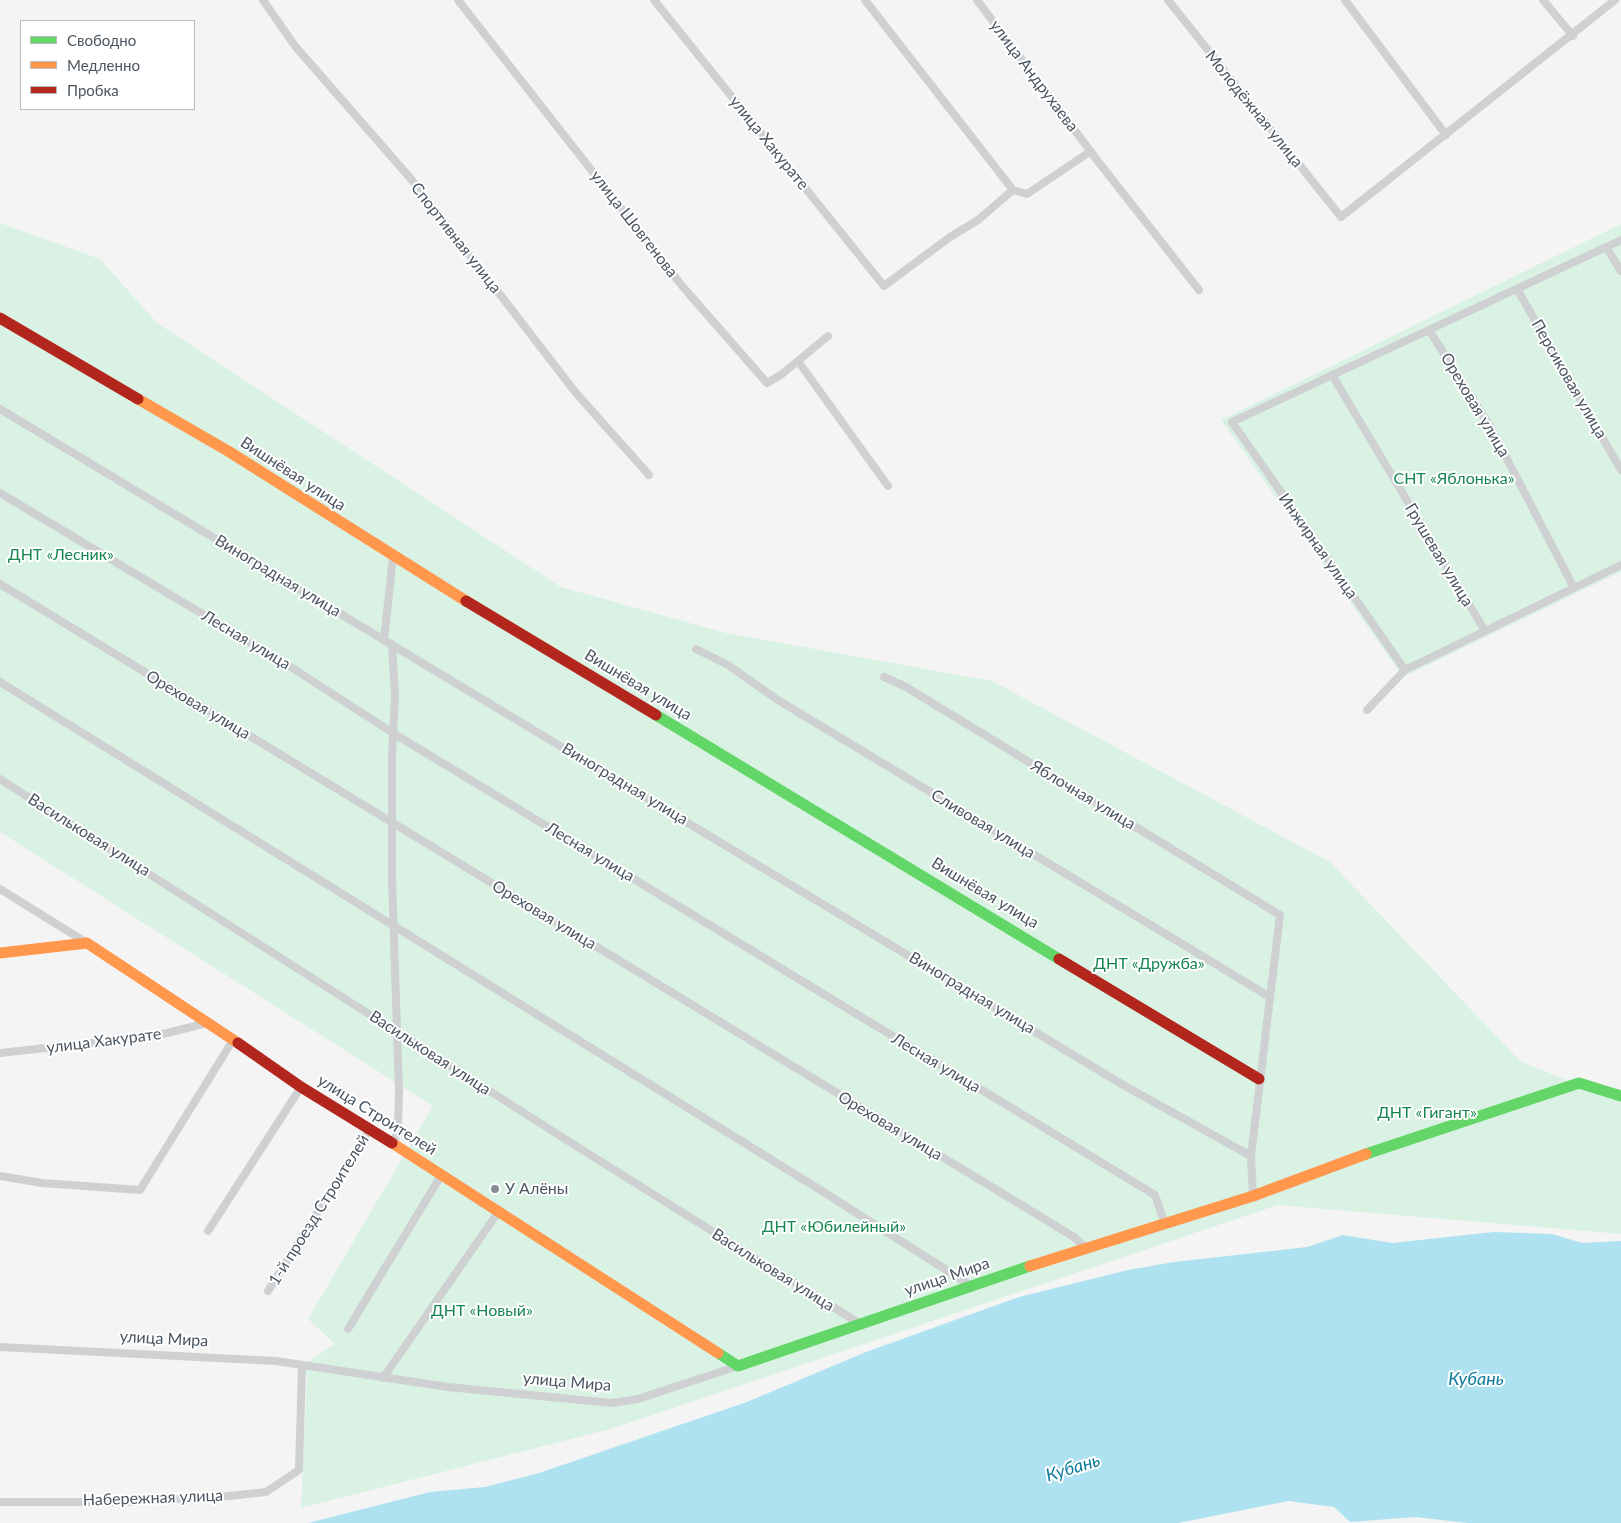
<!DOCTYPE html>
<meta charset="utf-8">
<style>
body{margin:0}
#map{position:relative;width:1621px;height:1523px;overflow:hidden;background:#f4f4f4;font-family:Lato,sans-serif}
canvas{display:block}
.legend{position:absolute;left:20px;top:20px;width:175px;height:90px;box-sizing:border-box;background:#fff;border:1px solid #b7bbc0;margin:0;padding:6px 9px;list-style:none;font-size:15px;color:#4a5661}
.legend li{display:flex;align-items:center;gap:10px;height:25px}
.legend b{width:25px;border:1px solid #b7bbc0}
</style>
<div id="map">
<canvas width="1621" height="1523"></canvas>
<ul class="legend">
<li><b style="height:6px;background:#63d668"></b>Свободно</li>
<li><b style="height:6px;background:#ff974d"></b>Медленно</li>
<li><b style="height:6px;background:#b3261e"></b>Пробка</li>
</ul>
</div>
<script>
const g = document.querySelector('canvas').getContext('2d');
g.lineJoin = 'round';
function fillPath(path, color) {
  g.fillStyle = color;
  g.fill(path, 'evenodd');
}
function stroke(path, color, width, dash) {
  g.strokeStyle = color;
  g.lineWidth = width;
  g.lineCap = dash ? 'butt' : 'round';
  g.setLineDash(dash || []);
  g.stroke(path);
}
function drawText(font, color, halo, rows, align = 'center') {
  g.font = font + ' Lato,sans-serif';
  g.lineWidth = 4;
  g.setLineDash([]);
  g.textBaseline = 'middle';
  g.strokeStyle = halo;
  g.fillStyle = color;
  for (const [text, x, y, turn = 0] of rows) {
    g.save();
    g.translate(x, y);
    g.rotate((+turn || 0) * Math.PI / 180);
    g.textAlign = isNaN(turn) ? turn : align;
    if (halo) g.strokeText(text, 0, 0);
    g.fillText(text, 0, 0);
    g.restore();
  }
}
const green = new Path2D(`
 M0,223L100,259L157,323L561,587L726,633L992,681L1330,862L1521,1062L1621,1101V1234L1278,1205L614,1428L301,1508L307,1377L302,1366L335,1344L308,1319L433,1106L0,832Z
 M1621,224V572L1403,677L1221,420Z`);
const water = new Path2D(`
 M1494,1232L1552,1234L1582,1243L1621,1241V1523H1468L1415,1517L1350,1522L1334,1507L1288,1501L1178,1523H308L430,1492L485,1487L539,1473L747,1402L866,1352L1019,1297L1128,1270L1174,1262L1307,1247L1343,1235L1392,1243Z`);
const street = new Path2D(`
 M263,0L295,46L411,179L576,393L649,475
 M458,0L683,287L767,383L782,374L828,336
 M654,0L884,286L950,237L978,220L1013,190L865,0
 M977,0L1097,160L1199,290
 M1168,0L1341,217L1615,0
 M1345,0L1446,135
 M1543,0L1573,36
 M1013,190L1027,194L1091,151
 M1606,247L1621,271
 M1517,289L1621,470
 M1429,330L1491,428L1574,588
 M798,361L888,486
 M1332,375L1485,631
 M0,409L1125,1086L1251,1156
 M0,493L283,662L393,733L1155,1195L1165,1224
 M0,584L1074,1237L1086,1248
 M384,640L393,557
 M392,644L395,695L392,757V879L399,1092L398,1125L394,1145
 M696,649L728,665L778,700L1270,997
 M1405,670L1232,422L1621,240
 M884,677L906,687L1280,915L1251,1156L1253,1196
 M0,682L822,1191L970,1285
 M1367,710L1405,670L1621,565
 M0,779L565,1139L862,1325
 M0,889L87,943
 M0,1053L155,1036L207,1023
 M0,1176L42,1183L140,1190L233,1040
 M208,1231L301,1087
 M268,1291L370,1129
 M348,1329L442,1174
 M0,1347L276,1361L448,1387L612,1403L638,1399L738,1366
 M383,1378L499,1211
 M0,1502H128L229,1496L266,1492L299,1470L302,1366`);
const fast = new Path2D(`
 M656,715L1059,959
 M1366,1154L1579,1083L1621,1096
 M718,1353L738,1366L1030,1266`);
const slow = new Path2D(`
 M138,399L228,451L466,601
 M0,953L87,943L238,1043
 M392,1143L718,1353
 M1030,1266L1253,1196L1366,1154`);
const jam = new Path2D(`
 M0,318L138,399
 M466,601L656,715
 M1059,959L1259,1079
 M238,1043L301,1087L392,1143`);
const markers = [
 [495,1189,5,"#868d94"]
];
const streetNames = [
 ["улица Андрухаева",1034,76,53],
 ["Молодёжная улица",1254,109,51],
 ["улица Хакурате",769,143,51],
 ["улица Шовгенова",634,224,52],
 ["Спортивная улица",456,238,52],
 ["Персиковая улица",1569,379,60],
 ["Ореховая улица",1475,405,59],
 ["Вишнёвая улица",293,474,33],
 ["Инжирная улица",1318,546,55],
 ["Грушевая улица",1439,555,59],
 ["Виноградная улица",278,576,31],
 ["Лесная улица",246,640,31],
 ["Вишнёвая улица",638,685,31],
 ["Ореховая улица",198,705,31],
 ["Виноградная улица",625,784,31],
 ["Яблочная улица",1083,795,31],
 ["Сливовая улица",983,824,31],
 ["Васильковая улица",89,835,32],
 ["Лесная улица",590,852,31],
 ["Вишнёвая улица",985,893,31],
 ["Ореховая улица",544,915,31],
 ["Виноградная улица",972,993,31],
 ["улица Хакурате",104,1041,-7],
 ["Васильковая улица",430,1053,33],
 ["Лесная улица",936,1063,31],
 ["улица Строителей",377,1115,32],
 ["Ореховая улица",890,1126,31],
 ["1-й проезд Строителей",319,1210,-58],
 ["Васильковая улица",773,1270,32],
 ["улица Мира",947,1277,-19],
 ["улица Мира",164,1339,3],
 ["улица Мира",567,1382,5],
 ["Набережная улица",153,1498,-2]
];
const parkNames = [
 ["СНТ «Яблонька»",1454,479],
 ["ДНТ «Лесник»",61,555],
 ["ДНТ «Дружба»",1149,964],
 ["ДНТ «Гигант»",1427,1113],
 ["ДНТ «Юбилейный»",834,1227],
 ["ДНТ «Новый»",482,1311]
];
const poiNames = [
 ["У Алёны",505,1189]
];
const waterNames = [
 ["Кубань",1476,1379],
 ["Кубань",1073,1468,-17]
];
fillPath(green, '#d9f2e3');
fillPath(water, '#aee2f0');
stroke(street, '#ced0d2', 8);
stroke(fast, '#63d668', 11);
stroke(slow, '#ff974d', 11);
stroke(jam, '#b3261e', 11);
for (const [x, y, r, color] of markers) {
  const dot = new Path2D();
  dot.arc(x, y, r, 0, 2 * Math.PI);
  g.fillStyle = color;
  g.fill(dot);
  stroke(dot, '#fff', 2);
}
drawText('16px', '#4a5661', '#fff', streetNames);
drawText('16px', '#17864f', '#fff', parkNames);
drawText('16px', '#4a5661', '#fff', poiNames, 'left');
drawText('italic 18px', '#0c7c9b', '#fff', waterNames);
</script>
